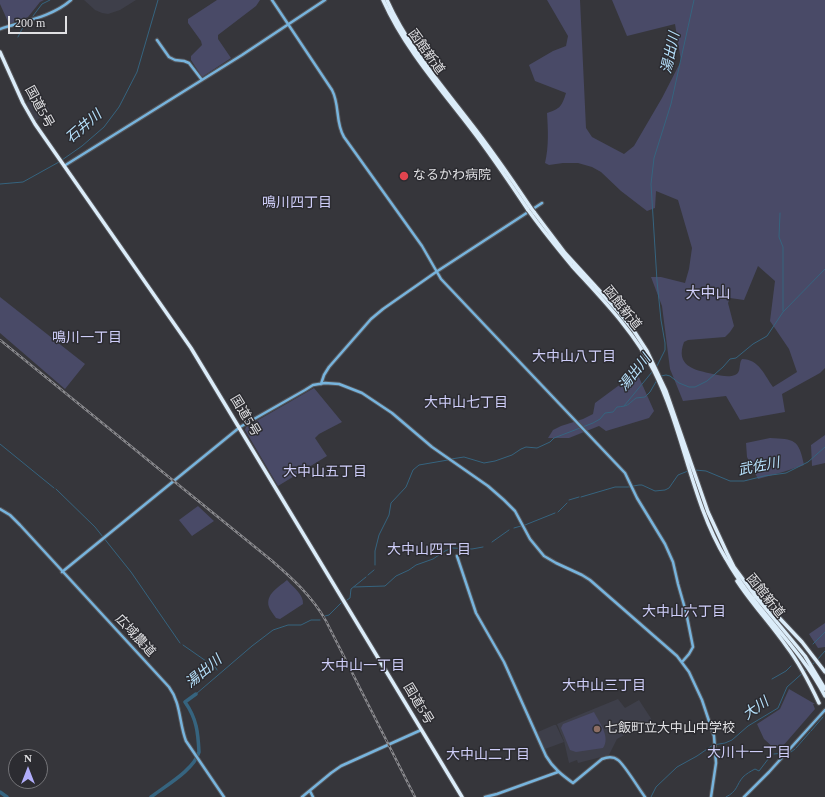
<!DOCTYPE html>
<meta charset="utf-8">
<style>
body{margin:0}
#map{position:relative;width:825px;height:797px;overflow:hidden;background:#36363b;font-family:"Times New Roman",serif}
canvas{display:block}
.north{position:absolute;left:8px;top:749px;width:40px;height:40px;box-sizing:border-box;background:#2c2c31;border:1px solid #747478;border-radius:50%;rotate:0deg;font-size:11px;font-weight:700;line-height:16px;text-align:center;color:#e0e0e3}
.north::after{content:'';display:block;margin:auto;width:14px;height:18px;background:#b1adfa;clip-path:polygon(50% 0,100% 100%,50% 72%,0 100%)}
.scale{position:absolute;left:8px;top:16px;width:59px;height:18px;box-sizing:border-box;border:2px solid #e0e0e3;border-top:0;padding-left:5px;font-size:12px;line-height:14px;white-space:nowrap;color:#e0e0e3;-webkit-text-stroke:3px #2c2c31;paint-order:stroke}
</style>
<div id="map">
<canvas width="825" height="797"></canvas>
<div class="north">N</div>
<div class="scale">200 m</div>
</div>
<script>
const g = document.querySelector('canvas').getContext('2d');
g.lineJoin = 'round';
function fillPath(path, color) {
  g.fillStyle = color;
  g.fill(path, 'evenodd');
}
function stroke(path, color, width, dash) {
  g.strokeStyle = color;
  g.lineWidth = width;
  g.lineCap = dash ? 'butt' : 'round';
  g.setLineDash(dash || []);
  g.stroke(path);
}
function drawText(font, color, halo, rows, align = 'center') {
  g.font = font + ' "Times New Roman","Noto Sans JP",serif';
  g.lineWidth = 3;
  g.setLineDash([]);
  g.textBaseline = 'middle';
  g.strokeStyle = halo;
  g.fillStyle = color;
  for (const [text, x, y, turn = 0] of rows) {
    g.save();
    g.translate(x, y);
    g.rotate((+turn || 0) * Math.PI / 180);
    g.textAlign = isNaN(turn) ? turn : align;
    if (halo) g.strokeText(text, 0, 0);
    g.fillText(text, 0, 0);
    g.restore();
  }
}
const built = new Path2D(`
 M84,0H136L120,10L108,14L102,13L95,10Z
 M40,95L49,109L35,122L26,103Z
 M618,699L625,708L639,700L652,720L617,739L609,755L578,763L577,760L569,763L564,741L557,724Z
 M554,725H556L564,742L545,749L538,732Z`);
const green = new Path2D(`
 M0,0H44L40,2L28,17L9,24L0,4Z
 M217,0H260L256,6L218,35V39L231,58L202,77L191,60V56L202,45L201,41L188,23V19Z
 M547,0H580L586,128L592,137L624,154L634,146L662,98L681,61L675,24L627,36L612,0H825V368L820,373L782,394L785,412L740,420L726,396L683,401L670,369L662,306L651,277H661L685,283L689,269L692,248L678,200L656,191L655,208L647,211L621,191L601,172L592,167L578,163H563L549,165L545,163C549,146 548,130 547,113C560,109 562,106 566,93L535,81L529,65L553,51L566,46L568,36ZM758,266L775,281L770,321L789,349L797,372L773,387C765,376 759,359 742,359C738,364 742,372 735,375C728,378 720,375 713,374C694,370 675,366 684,342L688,340L725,337L730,332L734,326L728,303L730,298L744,300Z
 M0,297L85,364L65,389L0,333Z
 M638,375L654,411L649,418L606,431L599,426L569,438H548L553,430L561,426L583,419L593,414L595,403L618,386Z
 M314,388L342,422L319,434L315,438L327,456L278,486L245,430L246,427Z
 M825,435V463L812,466L811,445Z
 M770,438C794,439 799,439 804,465L783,472L758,479L747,457L746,443Z
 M198,506L214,521L192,536L179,520Z
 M287,580C293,587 304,595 303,604L280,619L276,618C274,615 270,610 269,607C265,594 279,587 287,580Z
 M825,623V647L818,648L809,634Z
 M789,689L815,704H813L815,709L782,747L775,749L764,739L757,724L780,709Z
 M594,712C599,722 611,737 603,748L576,752L570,750L561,728L563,724Z`);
const stream = new Path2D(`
 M33,16L42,4L50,0
 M18,37L23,27L29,23
 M62,160L82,146L104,127L119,107L137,72L158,0
 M0,184L23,182L59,162
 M780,213L779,237L783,247V311
 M657,366L665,350V343L661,320L657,281L651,184L654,158L671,104L694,0
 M661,376L666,375L670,376L679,383L689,387H695L707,381L723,367L730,359L736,358L753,344L767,336L783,312L825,269
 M624,406L652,372
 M0,444L54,488
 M451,459L464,457L484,463L495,461L512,455L521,449L526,447L537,448L550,442L554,438L593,423L600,419L605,413L613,412L617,407C629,406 627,405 636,398L645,397L650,392L657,380
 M695,470L706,471L730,481H744L764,476L786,473L808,462L825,447
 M56,489L95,527L131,572L180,643
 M581,497L615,487H628L639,485H642L655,491L665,490L669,488L678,475L688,471
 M569,500L579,497
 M558,512L567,503
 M525,525L555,513
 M514,528L521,526
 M492,542L509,530
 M375,565V551L379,535L389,515L391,503L406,487L413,470L419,465L448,460
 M368,575L374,570
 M354,587L385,586L396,576L409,570L416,565L433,559L445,551L452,548L472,549L483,547
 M347,600L350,598L351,589L366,577
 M325,616L329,615L341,603
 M813,644L825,632
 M183,645L216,668L217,670
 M817,660L825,651
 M772,679L786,671L791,666
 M196,694L252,646L273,630L288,625H301L311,620H320
 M811,731L823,717
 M796,748L810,732
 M791,752L795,749
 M774,754L783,753
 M651,797L656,787L677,767L697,756L713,745L725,743L732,740L748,726L778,708L787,687L815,662
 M726,797C738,791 736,785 743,777C746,774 751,771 755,769L759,771L772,754`);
const river = new Path2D(`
 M0,792L7,797
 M151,797C165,786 194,770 199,752C198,733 197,719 185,702L196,694`);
const secondary = new Path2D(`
 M272,0L332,90C340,105 335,122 344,137L422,246L441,279L625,473L637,498L665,544L673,562L678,584L686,612L693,647L689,654L682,662
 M0,29C24,21 52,17 71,0
 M157,40L169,57L175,60L184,61L189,63L202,80
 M64,166L242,55L325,0
 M321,384L324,375L329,367L371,319L383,309L436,272L542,203
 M0,509L10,515L20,525L169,687C181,703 179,723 186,741L224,797
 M457,556L476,613L504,662L546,756C553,768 562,775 573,783L602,759C607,757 613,756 618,760C624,764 639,789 645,797
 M62,572L240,427L305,390L313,385L325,383L339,384L362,393L392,413L432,447L488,486L504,500L515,511L530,539L544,556L556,563L582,575L590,580L677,656L689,672L702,700L714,736L716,763L711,797
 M310,791L313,797
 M302,797L331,773L341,766L421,730
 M485,797L497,794L558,772
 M744,797L769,772L825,710`);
const highway = new Path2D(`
 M383,0C405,49 440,88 472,130C492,156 510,183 528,210
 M387,0C407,45 439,82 469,121C491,149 511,178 531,208
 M0,52L23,103L35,124L191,348L462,797
 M534,212L565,253L618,311L634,331L647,351L666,391L708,512L727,553L734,567L756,597L805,656L825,689
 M531,214C544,232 558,249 572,266C602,299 633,330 654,371C684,431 691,501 726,559C754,609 798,644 825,696
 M737,581C752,604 771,624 787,647C800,664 810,684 819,703
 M754,591L802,642L825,672`);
const rail = new Path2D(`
 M0,340L271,560C292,578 312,596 326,621L415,797`);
const highwayBridge = new Path2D(`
 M531,208L534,212
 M528,210L531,214`);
const markers = [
 [404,176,5,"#e0444e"],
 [597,729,4,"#8d6e63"]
];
const streetNames = [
 ["函館新道",426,52,54],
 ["国道5号",39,107,61],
 ["函館新道",622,308,51],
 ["国道5号",245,416,59],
 ["函館新道",765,596,51],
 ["広域農道",135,636,47],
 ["国道5号",418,704,59]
];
const poiNames = [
 ["なるかわ病院",413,176],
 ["七飯町立大中山中学校",605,729]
];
const waterNames = [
 ["湯出川",671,53,-78],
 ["石井川",84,127,-41],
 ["湯出川",635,373,-52],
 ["武佐川",759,467,-11],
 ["湯出川",204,672,-40],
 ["大川",756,709,-35]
];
const neighbourhoodNames = [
 ["鳴川四丁目",297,203],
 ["鳴川一丁目",87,338],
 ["大中山八丁目",574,357],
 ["大中山七丁目",466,403],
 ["大中山五丁目",325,472],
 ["大中山四丁目",429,550],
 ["大中山六丁目",684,612],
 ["大中山一丁目",363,666],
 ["大中山三丁目",604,686],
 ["大川十一丁目",749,753],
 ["大中山二丁目",488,755]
];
const quarterNames = [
 ["大中山",708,294]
];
fillPath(built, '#3e3f4a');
fillPath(green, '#494a67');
stroke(stream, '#36647f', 1);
stroke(river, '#36647f', 3.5);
stroke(secondary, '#555559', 4.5);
stroke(highway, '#555559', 5.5);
stroke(secondary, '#77b4dd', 2.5);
stroke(highway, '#dbecf9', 3.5);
stroke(rail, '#89898d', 2.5);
stroke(rail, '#2c2c31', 1, [3]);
stroke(highwayBridge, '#555559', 5.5, []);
stroke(highwayBridge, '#dbecf9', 3.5);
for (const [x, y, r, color] of markers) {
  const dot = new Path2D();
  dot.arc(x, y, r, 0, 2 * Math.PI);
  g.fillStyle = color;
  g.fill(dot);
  stroke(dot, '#2c2c31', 1.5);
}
drawText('13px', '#e0e0e3', '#2c2c31', streetNames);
drawText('13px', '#e0e0e3', '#2c2c31', poiNames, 'left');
drawText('italic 14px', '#b7e2fd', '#2c2c31', waterNames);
drawText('14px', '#cfcef9', '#2c2c31', neighbourhoodNames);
drawText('15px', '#cfcef9', '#2c2c31', quarterNames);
</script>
